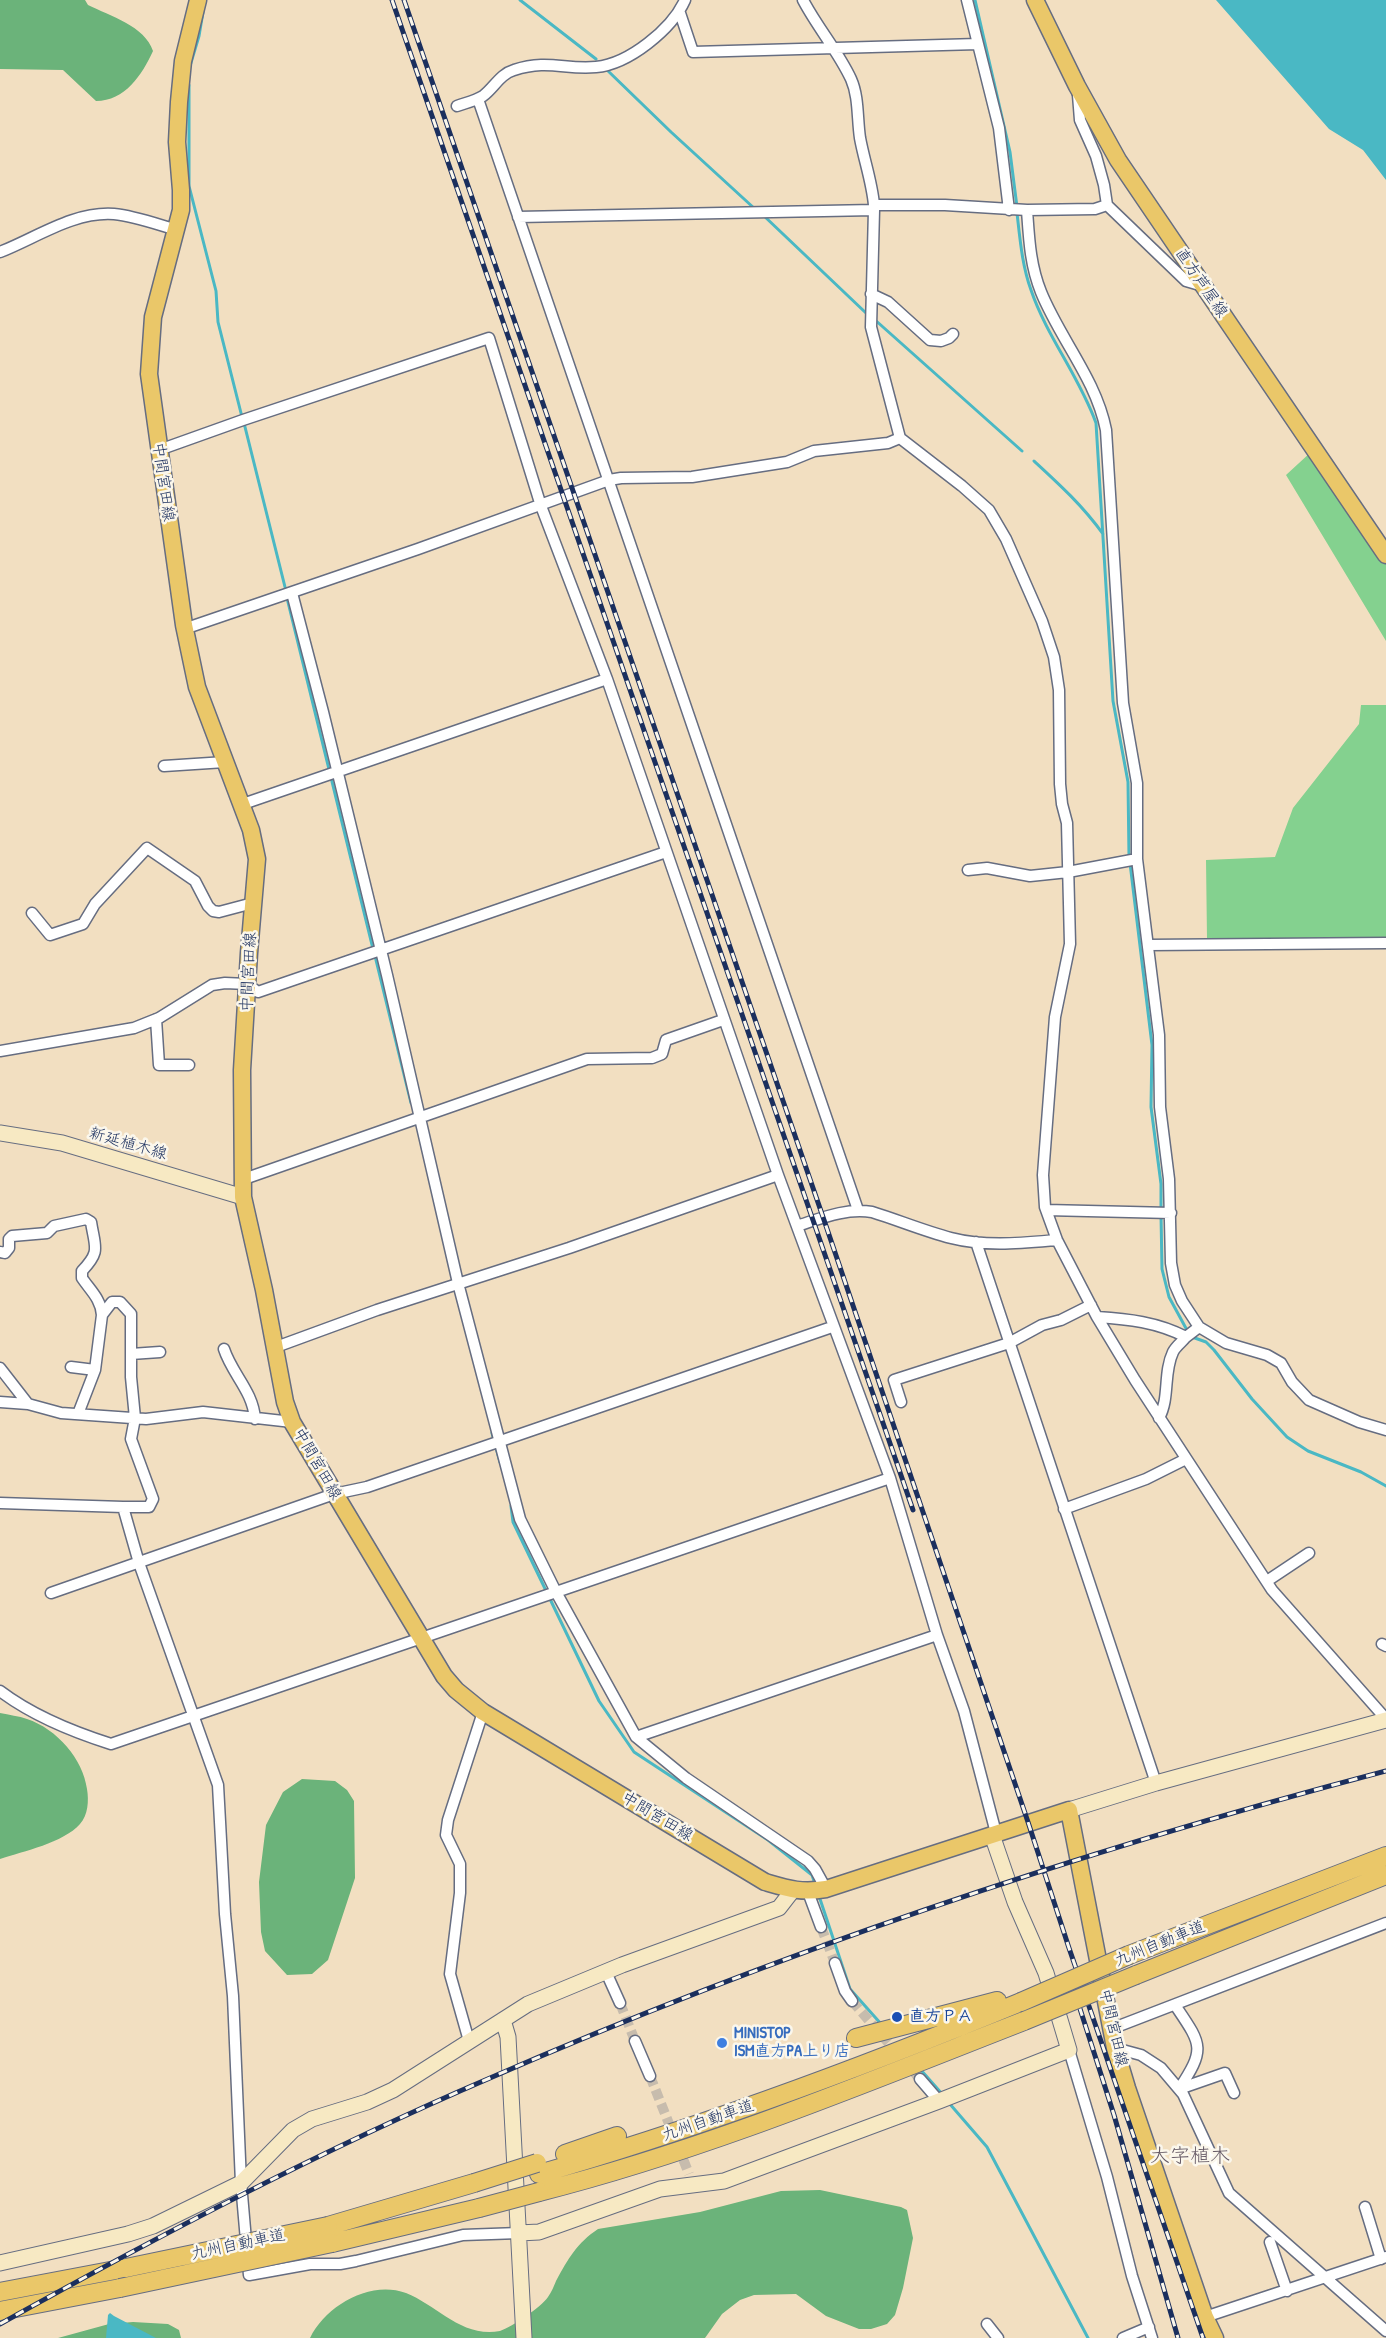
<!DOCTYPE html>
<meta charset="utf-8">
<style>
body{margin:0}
canvas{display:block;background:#f2dfc1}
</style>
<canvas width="1386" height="2338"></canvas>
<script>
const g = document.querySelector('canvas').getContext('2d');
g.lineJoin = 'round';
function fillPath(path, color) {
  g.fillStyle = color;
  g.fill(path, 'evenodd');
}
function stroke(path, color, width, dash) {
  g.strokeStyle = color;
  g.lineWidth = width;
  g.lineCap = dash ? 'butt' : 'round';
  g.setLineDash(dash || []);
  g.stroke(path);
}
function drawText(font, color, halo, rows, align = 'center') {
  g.font = font + ' "Patrick Hand","Klee One",sans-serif';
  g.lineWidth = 5;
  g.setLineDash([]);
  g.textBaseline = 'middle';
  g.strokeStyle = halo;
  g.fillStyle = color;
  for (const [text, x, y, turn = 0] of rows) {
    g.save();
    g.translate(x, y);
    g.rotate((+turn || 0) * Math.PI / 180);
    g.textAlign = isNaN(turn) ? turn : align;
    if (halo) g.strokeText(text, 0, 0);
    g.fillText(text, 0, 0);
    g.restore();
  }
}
const green = new Path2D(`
 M1311,452L1386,564V641L1286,475Z
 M1361,705H1386V938L1207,939L1206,860L1275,857L1293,808L1359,724Z`);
const forest = new Path2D(`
 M0,0H85L88,5C110,16 145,26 153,51C142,75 125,101 96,101L63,70L0,69Z
 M0,1713C9,1715 19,1716 27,1719C57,1729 83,1759 87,1789C89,1801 88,1815 80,1824C63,1843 24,1851 0,1859Z
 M302,1779L335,1781L347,1790L354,1801L355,1878L328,1960L312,1974L287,1975L265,1951L261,1932L259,1882L266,1825L283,1792Z
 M820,2190L901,2207L907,2210L913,2238L903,2288L895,2315L887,2324L871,2329H859L826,2316L796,2294L754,2295L740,2300L722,2314L705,2338H310C326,2306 369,2280 406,2293C437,2305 461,2338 500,2331C512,2327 540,2308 548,2297C551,2293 554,2286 556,2281C568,2259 577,2243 598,2229L700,2212L781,2191Z
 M133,2322L168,2324L179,2330L181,2338H58L109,2324Z`);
const water = new Path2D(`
 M1216,0H1386V180L1363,150L1329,129Z
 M110,2313L114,2316L156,2338H106L108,2315Z`);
const stream = new Path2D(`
 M520,0L596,59
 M975,0L1010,152L1017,207
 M190,66L199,36L203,12
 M606,69L671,132L755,209
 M189,85V186L216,291L218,322L242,417
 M1017,213C1020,239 1022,265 1031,290C1047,337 1079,376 1096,423L1113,701L1128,782L1129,857
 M763,215L866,313
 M874,319L1022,451
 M244,423L286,591
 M1034,461C1059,484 1083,506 1103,534
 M287,598L373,949
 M1130,863L1152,1045L1151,1107L1161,1184V1209
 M375,956L411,1103
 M1161,1215L1162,1269L1169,1297L1188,1332
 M1192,1337L1206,1342L1214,1350L1252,1399L1287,1437L1308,1451L1361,1472L1386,1486
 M492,1433L500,1462
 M511,1506L513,1522L599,1701L634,1752L768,1840L812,1875L815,1884
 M819,1896L850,1989L882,2025
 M920,2069L943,2095
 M949,2103L987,2147L1088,2338`);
const streetTunnel = new Path2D(`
 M821,1927L835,1963
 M852,2001L920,2079
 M620,2003L635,2041
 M650,2076L689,2174`);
const street = new Path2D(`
 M803,0C817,27 838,51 851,79C859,97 857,118 860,138C864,160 872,182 874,205
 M967,0L999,128L1009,210
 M680,13L693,52L978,44
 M1078,95L1080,120L1096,156L1104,185L1107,205L1186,281L1203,286
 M478,99L858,1210
 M457,106C465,103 475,101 483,96C494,88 500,74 514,70C548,59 565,70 596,67C629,64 672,29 685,0
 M874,210L871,327L900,438L962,486L989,510L1006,539L1042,621L1054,657L1059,690L1060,784L1062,804L1067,823L1070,944L1055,1017L1043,1175L1045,1207L1057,1240L1097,1317L1135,1380L1272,1590L1386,1719
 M1027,210C1029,238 1030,265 1041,292C1060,339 1096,379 1106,430L1123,703L1137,783V859L1159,1035L1160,1107L1169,1179L1171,1263L1175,1285L1182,1301L1199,1327
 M518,217L874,210V205H945L1027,210L1095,209L1107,205
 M0,252C36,238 74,211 114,214C135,216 156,224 177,230
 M871,294L888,302L930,340L941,341L949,338L953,334
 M159,450L243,420L489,338L541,506L607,679L778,1175L890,1478L937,1635L964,1711L996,1833
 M292,593L323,712L387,975L458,1283L520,1519L556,1592L636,1737L686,1778L808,1861L815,1869L826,1889
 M184,629L418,549L609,480L621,478L692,477L787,462L814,451L888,443L900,438
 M164,766L225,762
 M240,805L607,679
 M968,870L987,868L1030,876L1068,872L1137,859
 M32,913L50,935L83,924L95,904L147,848L195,881L208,906L213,911L219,912L253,903
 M1149,945L1386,943
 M156,1019L159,1065H189
 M0,1051L134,1028L159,1018L212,985L225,983L247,984L258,992L666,852
 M244,1179L587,1059L652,1058L662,1054L666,1040L723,1020
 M1046,1210L1171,1213
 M797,1226C822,1218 845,1208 872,1212C898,1220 924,1231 951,1238C986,1247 1022,1243 1057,1240
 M976,1242L1156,1783
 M0,1252L5,1253L9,1248V1239L12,1236L47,1233L54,1226L86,1219L91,1222C95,1248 101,1251 82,1271V1278C90,1290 101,1299 102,1315L95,1370L78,1414
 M102,1315L112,1302H120L131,1314V1377L135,1418L131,1439L153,1499L149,1507H123
 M1097,1317C1128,1319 1157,1322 1186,1337L1199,1327L1226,1343L1267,1355L1281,1363L1292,1382L1309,1400L1359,1422L1386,1430
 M276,1347L377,1310L569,1248L778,1175
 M224,1349C232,1374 253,1391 255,1419
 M131,1354L160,1352
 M71,1367L95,1370
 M0,1368L28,1404
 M0,1402L28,1404L61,1413L146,1419L203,1412L292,1422
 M901,1402L894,1380L1009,1343L1042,1325L1061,1320L1091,1305
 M1159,1418C1170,1398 1163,1373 1173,1352C1176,1346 1182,1342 1186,1337
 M0,1503L123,1507L139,1563L218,1785L225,1914L233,1996L241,2183L249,2275L310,2264H340L356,2261L463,2235L519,2233
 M1064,1509L1146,1479L1186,1459
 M1267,1581L1309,1553
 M51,1593L334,1494L367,1487L832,1327
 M1382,1644L1386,1646
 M0,1691C33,1716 73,1732 111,1744L890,1478
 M636,1737L937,1635
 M808,1892L821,1927
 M835,1963L845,1991L852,2001
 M606,1972L620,2003
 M1175,2005C1202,2045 1206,2048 1179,2089
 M1111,2029L1386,1923
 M469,2041L450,1974L460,1893V1864L446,1835L448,1820L483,1712
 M635,2041L650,2076
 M1115,2048L1141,2055L1161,2068L1183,2094L1229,2193L1386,2331
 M1069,2050L1107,2177L1132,2276L1152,2338
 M920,2079L939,2101
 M1179,2089L1225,2073L1234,2093
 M1365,2207L1381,2259
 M1270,2242L1287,2291
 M1205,2317L1386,2257
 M987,2324L998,2338
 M1123,2338L1149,2327`);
const secondary = new Path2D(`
 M0,1133L62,1143L243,1197
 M1069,1810L1156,1783L1386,1720
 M503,2020L508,2037L524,2338
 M519,2233L539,2232L660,2189L724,2181L939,2101L1069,2050L1046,1973L1015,1902L992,1835
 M0,2263L128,2234L153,2226L241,2183L293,2130L312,2119L367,2102L393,2090L528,2004L622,1965L779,1908L793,1890`);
const primary = new Path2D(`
 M198,0L183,61L179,102L177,142L181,190V210L153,317L149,374L184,625L197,687L251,830L257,859L249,953L242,1070L243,1197L264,1290L285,1402L292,1422L444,1676L456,1690L483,1712L765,1882C789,1889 801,1893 826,1889L1069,1810L1115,2048L1127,2088L1205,2317L1215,2338
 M1035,0L1077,86L1118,160L1386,555`);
const highway = new Path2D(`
 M1129,1955L1386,1856
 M1136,1975L1386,1875
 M856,2038L997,2001
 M565,2154L617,2136
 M539,2174C703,2127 863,2067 1021,2002
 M539,2192C705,2150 865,2083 1024,2021
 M328,2226L474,2183
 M332,2243L479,2208
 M0,2292L126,2268
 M0,2311L120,2288`);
const rail = new Path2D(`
 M392,0L913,1510
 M404,0L823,1217L1028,1822L1069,1948L1203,2338
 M1074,1990L1114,2115L1178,2338
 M0,2324C160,2235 322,2150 490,2078C780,1952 1081,1851 1386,1771`);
const highwayBridge = new Path2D(`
 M1021,2002L1129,1955
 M1024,2021L1136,1975
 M474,2183L537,2163
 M479,2208L539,2192
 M126,2268L328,2226
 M120,2288L332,2243`);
const markers = [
 [897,2017,6,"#1a4fb4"],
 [722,2043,6,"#3f7fe0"]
];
const streetNames = [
 ["直方芦屋線",1201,283,56],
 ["中間宮田線",163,482,82],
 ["中間宮田線",249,972,-87],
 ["新延植木線",128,1144,16],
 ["中間宮田線",317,1464,60],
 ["中間宮田線",657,1817,31],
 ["九州自動車道",1160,1944,-22],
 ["中間宮田線",1113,2028,77],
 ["九州自動車道",708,2121,-19],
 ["九州自動車道",238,2245,-12]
];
const transitNames = [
 ["直方ＰＡ",909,2017]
];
const shopNames = [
 ["MINISTOP",734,2034],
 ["ISM直方PA上り店",734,2052]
];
const quarterNames = [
 ["大字植木",1190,2157]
];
fillPath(green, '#84d18f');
fillPath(forest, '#6bb37a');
fillPath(water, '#4ab8c4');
stroke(stream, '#4ab8c4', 3);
stroke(streetTunnel, '#c7bcad', 10, [10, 5]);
stroke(street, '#666d81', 13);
stroke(secondary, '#666d81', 17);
stroke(primary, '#666d81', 19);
stroke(highway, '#666d81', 20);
stroke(street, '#fff', 10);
stroke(secondary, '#f7e9c3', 15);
stroke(primary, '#eac769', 16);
stroke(highway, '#eac769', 18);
stroke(rail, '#1b2f5e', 5);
stroke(rail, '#fbf7ec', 3, [9]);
stroke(highwayBridge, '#666d81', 20, []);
stroke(highwayBridge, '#eac769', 18);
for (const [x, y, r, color] of markers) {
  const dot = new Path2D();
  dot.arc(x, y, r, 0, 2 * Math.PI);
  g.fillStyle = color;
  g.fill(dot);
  stroke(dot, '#fbf7ec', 2);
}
drawText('16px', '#1b2f5e', '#fbf7ec', streetNames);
drawText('bold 16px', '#164399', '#fbf7ec', transitNames, 'left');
drawText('bold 16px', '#366cbe', '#fbf7ec', shopNames, 'left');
drawText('20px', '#655965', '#fbf7ec', quarterNames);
</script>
